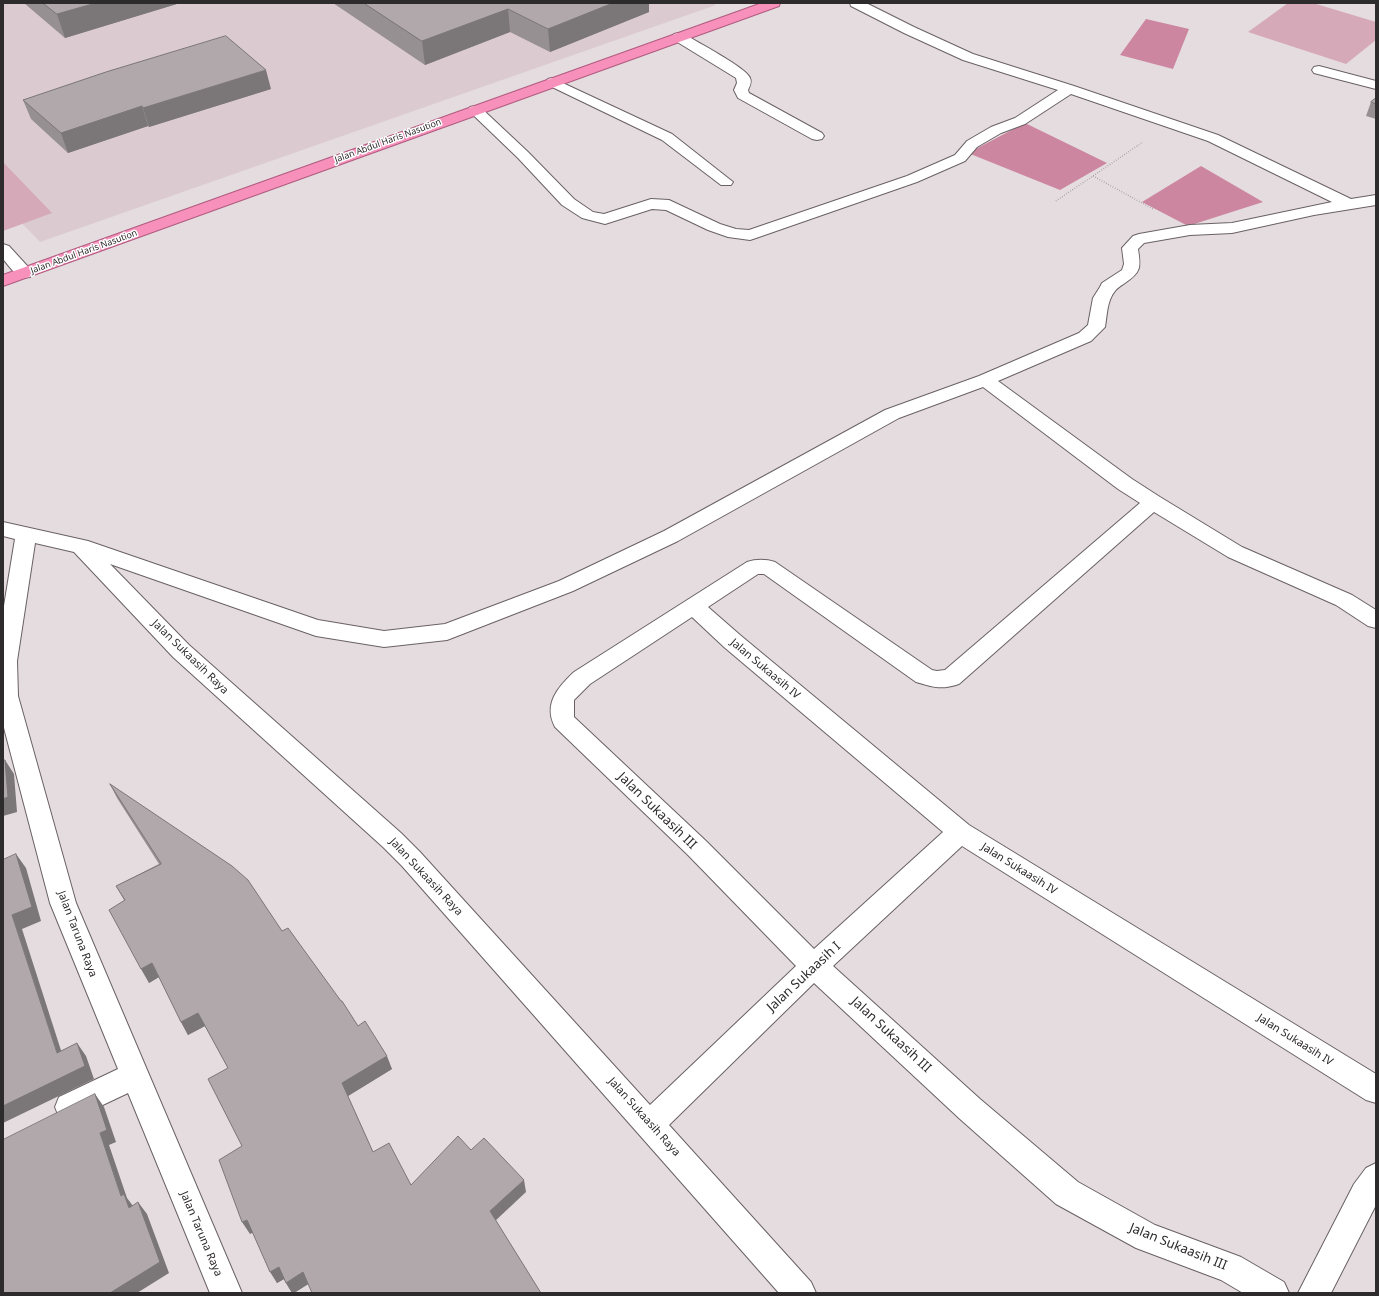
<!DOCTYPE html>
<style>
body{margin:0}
#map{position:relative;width:1379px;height:1296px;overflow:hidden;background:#e5dcdf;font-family:"Noto Sans",sans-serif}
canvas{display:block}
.frame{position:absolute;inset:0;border:4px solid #2e2b2c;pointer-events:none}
</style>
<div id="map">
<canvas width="1379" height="1296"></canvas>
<div class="frame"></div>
</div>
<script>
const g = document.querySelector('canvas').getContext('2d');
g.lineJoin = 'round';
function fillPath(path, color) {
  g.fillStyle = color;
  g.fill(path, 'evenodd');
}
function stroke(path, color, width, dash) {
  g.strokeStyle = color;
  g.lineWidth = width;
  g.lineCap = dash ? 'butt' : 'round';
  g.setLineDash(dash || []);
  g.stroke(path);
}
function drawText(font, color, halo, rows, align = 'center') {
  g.font = font + ' "Noto Sans",sans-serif';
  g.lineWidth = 3;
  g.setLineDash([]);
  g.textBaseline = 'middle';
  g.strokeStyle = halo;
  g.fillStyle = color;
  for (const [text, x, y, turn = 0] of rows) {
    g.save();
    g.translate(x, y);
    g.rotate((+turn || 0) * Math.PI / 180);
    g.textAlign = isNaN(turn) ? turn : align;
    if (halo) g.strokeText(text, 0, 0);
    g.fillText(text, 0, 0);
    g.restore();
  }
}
const built = new Path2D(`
 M3,3H712L716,5L40,242L3,204Z`);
const green = new Path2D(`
 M1288,3H1313L1376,22V40L1346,64L1248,32Z
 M3,162L52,213L3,231Z`);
const water = new Path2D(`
 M1146,19L1189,29L1173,69L1120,55Z
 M1025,123L1107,163L1060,190L968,153Z
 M1201,166L1263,202L1188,226L1142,202Z`);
const path = new Path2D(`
 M1093,176L1153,209
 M1056,201L1143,142`);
const service = new Path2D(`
 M552,78L672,134L733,182L731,185H721L662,140L548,85L546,82L548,79Z`);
const minor = new Path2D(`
 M850,3H866L914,27L973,54L1074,86L1218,135L1351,199L1376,195V205L1314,215L1232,233L1190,235L1144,243L1138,249C1141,268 1141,272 1125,283C1122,285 1117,288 1115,291C1107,300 1107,316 1105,327L1091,341L998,381L1132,479L1160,497L1242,547L1352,595L1376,610V628L1368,626L1336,605L1228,557L1154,512L959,684C941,690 933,687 916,682L764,574H758L708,607L740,635L969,825L1376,1074V1103L1366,1100L962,846L833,966L980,1099L1078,1182L1155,1225L1241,1257L1284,1282L1289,1293H1243L1221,1280L1136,1248L1056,1204L960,1119L814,983L669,1125L811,1282L816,1293H779L402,866L383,847L173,657L74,552L35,543L17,661L18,696L76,903L242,1293H210L128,1093L69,1121L59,1117L55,1107L59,1097L118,1069L50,903L3,724V612L15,539L3,536V522L88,541L318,620L384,631L445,624L559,581L664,531L885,410L979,376L1079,333L1088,325L1093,298L1100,287L1102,283L1122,270L1124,264L1122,248L1133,236L1139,234L1190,225L1232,223L1332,202L1208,141L1071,94L1025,124L1001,133L977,147L965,161L917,182L756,238L750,240L728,237L708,230L666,210L652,209L605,224L582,218L562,205L518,158L468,110L470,107L475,106L480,107L528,152L574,199L593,212L604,214L651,199L669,200L720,224L736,229L749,230L907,176L955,155L967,141L991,127L1015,118L1058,90L963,60L904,33L851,6ZM983,387L1118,489L1140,503L945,670L937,671L932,670L775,562C766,559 756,559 747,562L574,672C558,687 543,704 555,727L688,855L796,966L650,1105L420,852L401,833L189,645L110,564L316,636L384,647L447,640L573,591L678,541L899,418ZM692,617L724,647L943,832L814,949L706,841L574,717V700L590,684Z
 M679,33L684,34C695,41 747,68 750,78C752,82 750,86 748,90L749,93L822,133L824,136L822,139L817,140L812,139L738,98L734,90L737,83L736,78L674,40L672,37L674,34Z
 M1319,66L1376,81V89L1314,73L1312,70L1314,67Z
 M3,244L9,246L30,269L32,273L30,277C17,280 11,268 3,259Z
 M1376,1163V1205L1331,1293H1298L1354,1184L1366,1168Z`);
const trunk = new Path2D(`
 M762,3H780L779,6L3,286V275Z`);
const wall = new Path2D(`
 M24,3H180L65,38Z
 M333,3H649V12L550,52L510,32L425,65Z
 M271,89L149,127L148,126L68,153L31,119L23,100Z
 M1376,98V119L1366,116L1371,102Z
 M110,784L282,931L392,1069L348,1096L373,1152L411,1185L471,1150L526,1192L308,1284L294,1293H292L286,1283L284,1279L277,1283L253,1232L250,1234L242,1146L228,1068L205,1026L188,1035L181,1022L159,977L149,983L124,900L116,886L159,864L117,798Z`);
const shadedWall = new Path2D(`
 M96,3H180L65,38L57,14Z
 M613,3H649V12L550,52L548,29Z
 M508,9L510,32L425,65L422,41Z
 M266,70L271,89L149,127L143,108Z
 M142,106L148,126L68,153L61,133Z
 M5,760L14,774L17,812L3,816V799Z
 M16,854L26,868L41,921L22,929L66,1066L57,1053L12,915Z
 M152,963L159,977L149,983L141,969Z
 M198,1013L205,1026L188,1035L181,1022Z
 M77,1043L86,1056L94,1079L3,1123V1106Z
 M387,1056L392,1069L348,1096L342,1083Z
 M95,1094L104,1107L116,1142L109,1145L127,1198L133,1206L129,1208L121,1196L100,1133Z
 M524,1180L526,1192L494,1222L490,1211Z
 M138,1202L147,1214L169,1273L137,1293H110Z
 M247,1220L255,1231L250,1234L242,1222Z
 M279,1267L286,1278L277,1283L270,1272Z
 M303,1272L310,1283L294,1293H292L286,1283Z`);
const building = new Path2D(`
 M43,3H96L57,14Z
 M364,3H613L548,29L508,9L422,41Z
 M226,36L266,70L143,108L142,106L61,133L23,100L106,72Z
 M1376,98V104L1371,102Z
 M3,760H5L8,797L3,799Z
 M110,784L232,866L248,880L282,931L288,928L341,1001H342L358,1026L365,1021L387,1056L342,1083L373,1152L389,1143L411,1185L458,1136L471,1150L484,1138L524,1180L490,1211L541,1293H312L303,1272L286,1283L279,1267L270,1272L247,1220L242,1222L219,1160L242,1146L208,1079L228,1068L198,1013L181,1022L152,963L141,969L109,910L125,900L116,886L161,864Z
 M16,854L32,907L12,915L57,1053L77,1043L85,1066L3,1106V860Z
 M95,1094L107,1130L100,1133L121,1196L124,1194L129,1208L138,1202L160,1262L110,1293H3V1140Z`);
const farStreetnames = [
 ["Jalan Abdul Haris Nasution",388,141,-20],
 ["Jalan Abdul Haris Nasution",84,252,-20]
];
const streetNames = [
 ["Jalan Sukaasih Raya",190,657,44],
 ["Jalan Sukaasih IV",765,669,40],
 ["Jalan Sukaasih IV",1019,869,32],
 ["Jalan Sukaasih Raya",426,877,47],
 ["Jalan Taruna Raya",77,934,69],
 ["Jalan Sukaasih IV",1295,1040,32],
 ["Jalan Sukaasih Raya",644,1117,48],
 ["Jalan Taruna Raya",201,1234,67]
];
const nearStreetnames = [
 ["Jalan Sukaasih III",657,811,44],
 ["Jalan Sukaasih I",804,977,-43],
 ["Jalan Sukaasih III",891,1035,43],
 ["Jalan Sukaasih III",1178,1247,22]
];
fillPath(built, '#dbcbd0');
fillPath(green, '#d6a9b8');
fillPath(water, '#cc86a0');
stroke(service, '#696164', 2);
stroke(minor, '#696164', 2);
stroke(trunk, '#af5b7e', 2);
stroke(path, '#878183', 1.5, [0.5, 2]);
fillPath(service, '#fff');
fillPath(minor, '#fff');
fillPath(trunk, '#f790bb');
fillPath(wall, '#979092');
fillPath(shadedWall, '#7b7677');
fillPath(building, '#b0a8aa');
stroke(building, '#7b7677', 1);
drawText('9px', '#2e2b2c', '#fff', farStreetnames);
drawText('11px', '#2e2b2c', '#fff', streetNames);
drawText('13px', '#2e2b2c', '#fff', nearStreetnames);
</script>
